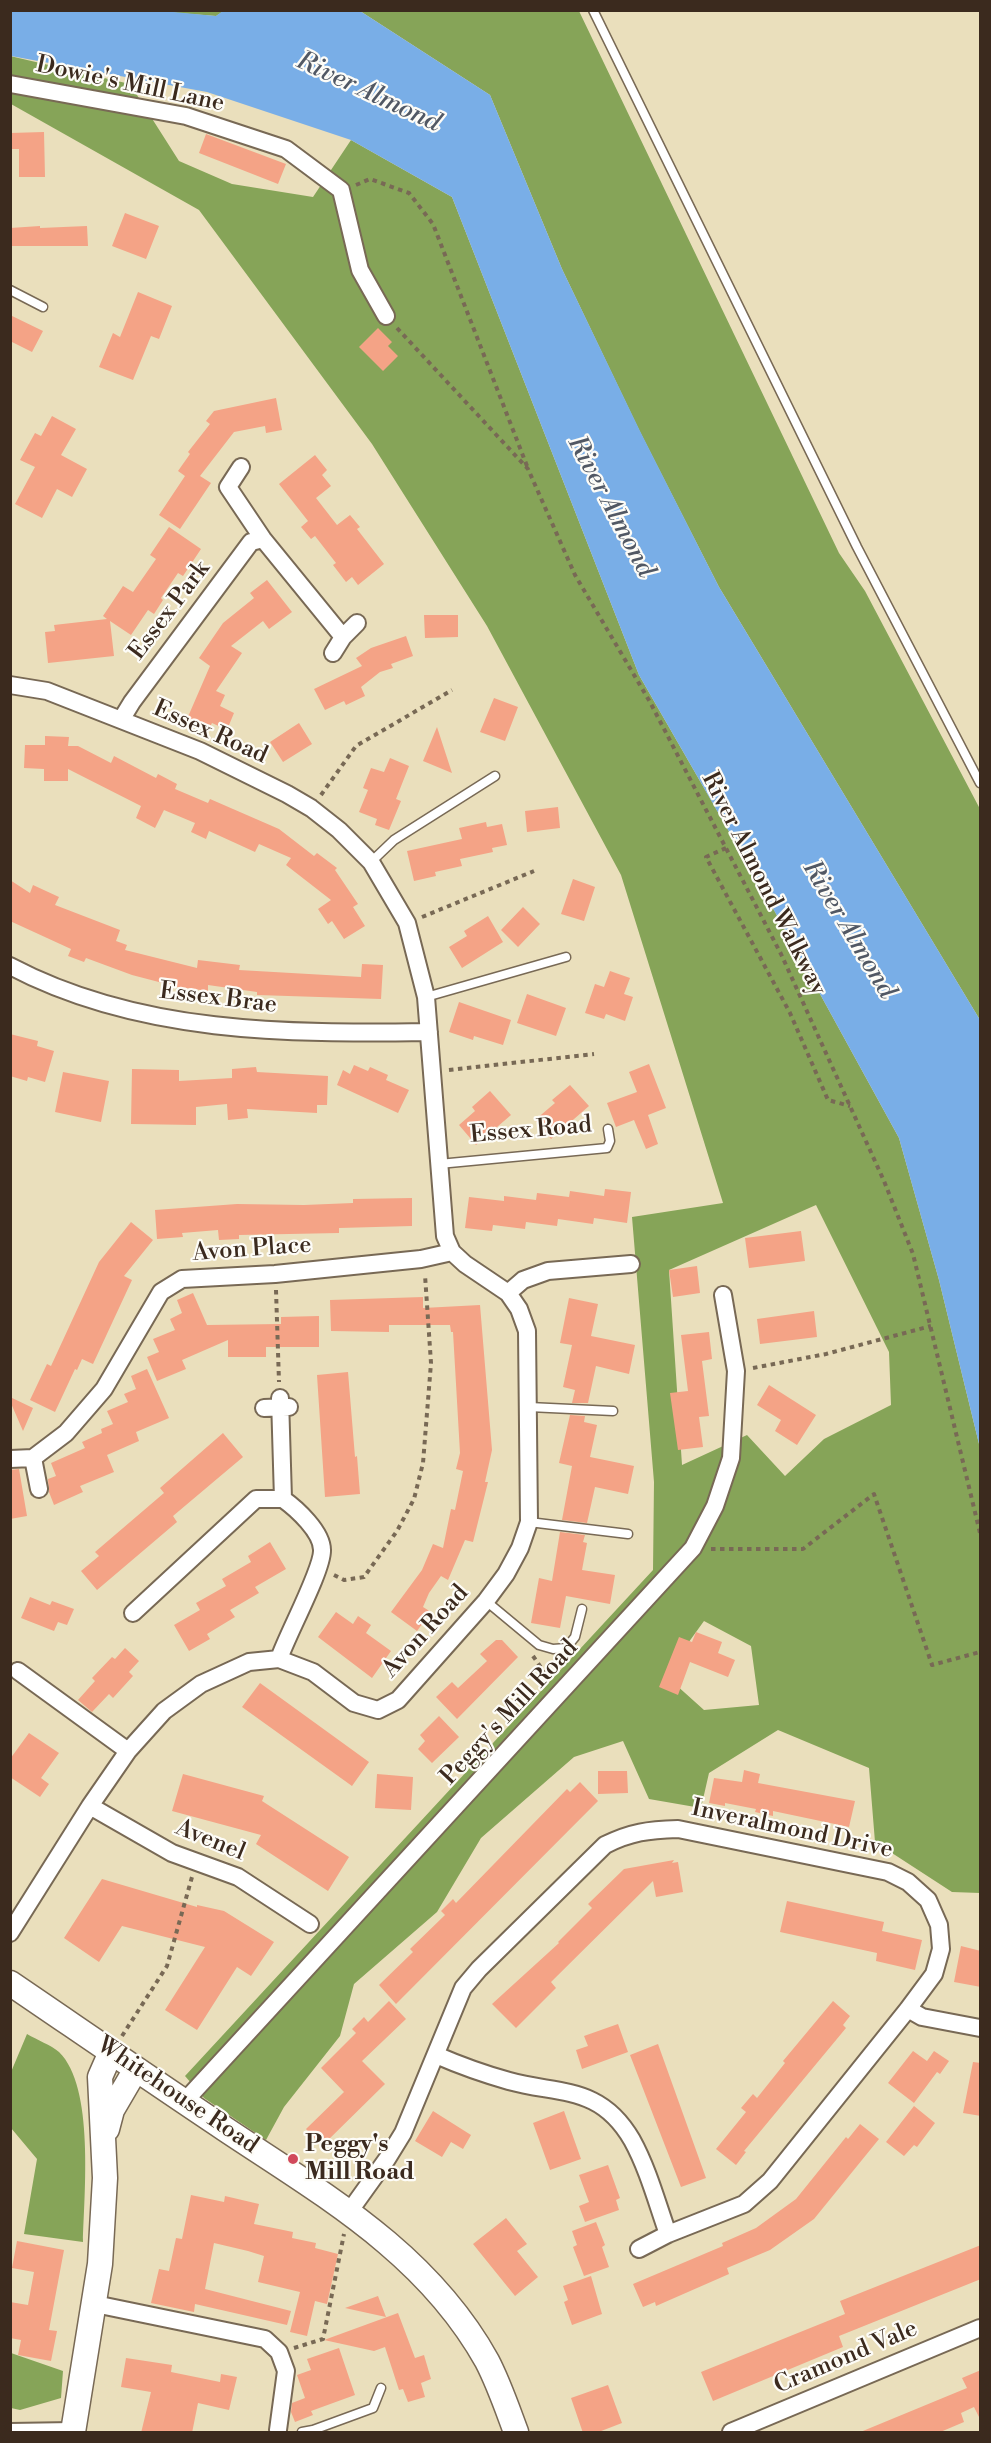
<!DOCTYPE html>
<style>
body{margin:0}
#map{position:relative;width:991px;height:2443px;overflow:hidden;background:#eadfbc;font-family:"Libre Bodoni",serif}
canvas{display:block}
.frame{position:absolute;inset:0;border:12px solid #3b2a1e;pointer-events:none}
</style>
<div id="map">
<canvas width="991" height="2443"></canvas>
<div class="frame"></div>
</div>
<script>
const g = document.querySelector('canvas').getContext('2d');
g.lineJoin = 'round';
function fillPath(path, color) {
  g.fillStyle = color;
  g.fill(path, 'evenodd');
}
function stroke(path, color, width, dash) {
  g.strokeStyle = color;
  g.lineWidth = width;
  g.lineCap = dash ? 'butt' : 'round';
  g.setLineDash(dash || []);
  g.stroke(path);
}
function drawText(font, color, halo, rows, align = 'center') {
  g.font = font + ' "Libre Bodoni",serif';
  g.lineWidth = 4.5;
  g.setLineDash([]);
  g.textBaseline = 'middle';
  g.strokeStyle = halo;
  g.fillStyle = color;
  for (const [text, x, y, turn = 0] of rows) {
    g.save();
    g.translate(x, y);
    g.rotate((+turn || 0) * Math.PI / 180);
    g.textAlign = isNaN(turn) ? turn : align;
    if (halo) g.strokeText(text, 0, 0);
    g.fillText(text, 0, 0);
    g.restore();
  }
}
const forest = new Path2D(`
 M152,11H224L216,16Z
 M360,11H579L839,553L865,591L980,809V1020L719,587L640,432L562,269L490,95Z
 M10,56L130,84L179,161L232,184L313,197L351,140L452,197L639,675L769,901L899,1138L939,1280L980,1448V1893L952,1892L875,1842L869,1768L778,1730L709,1773L701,1808L649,1799L623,1741L574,1757L481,1838L437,1912L354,1984L340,2036L284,2107L266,2140L204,2098L185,2076L653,1570L654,1482L632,1217L723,1203L621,875L487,626L372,444L199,210L11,104ZM816,1205L889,1352L891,1405L824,1439L785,1476L747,1435L682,1465L669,1270ZM704,1621L751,1646L759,1705L704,1710L665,1675Z
 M27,2034C37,2040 51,2045 59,2052C95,2087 84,2194 83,2242L24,2234L37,2159L11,2128V2072Z
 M11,2353L63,2371L61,2398L20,2410L11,2408Z`);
const water = new Path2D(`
 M152,10L216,16L224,10L360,11L490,95L562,269L640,431L719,587L980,1020V1448L939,1280L899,1138L769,901L639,675L452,197L351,140L207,92L11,56V11Z`);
const building = new Path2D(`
 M44,132L45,177H19V149H10V133Z
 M206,134L286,164L278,184L199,153Z
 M125,213L159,226L146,259L112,246Z
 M40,226V228L87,226L88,246H10V228Z
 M138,292L172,306L159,339L151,336L133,380L99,367L113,333L120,337Z
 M10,315L43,331L32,352L10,341Z
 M378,328L392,342L388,346L398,356L383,371L359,347Z
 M276,398L282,430L266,433L265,426L234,432L200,476L211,483L180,529L159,515L185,476L178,471L190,454L188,452L210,424L206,421L214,411Z
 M52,416L76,429L61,455L87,469L72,497L57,489L42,518L15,504L35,467L20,460L35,433L41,436Z
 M315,455L327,470L322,475L331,486L316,498L337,525L350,515L360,527L357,529L384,564L358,585L352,577L346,582L333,565L336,563L315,536L311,539L301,527L308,521L279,484Z
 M169,527L201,549L183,576L178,573L161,598L163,600L154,614L148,610L131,635L110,621L114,656L48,663L45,632L55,631L54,625L107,619L103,616L123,586L133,592L156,559L150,555Z
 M267,580L292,612L269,629L263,621L231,646L242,653L216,691L225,695L220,706L234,713L227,730L212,723L210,727L195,721L194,723L187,719L210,666L199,658L223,623L254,598L250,593Z
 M424,615H458V637L425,638Z
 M406,636L413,656L391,664L393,668L380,672L361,687L365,696L346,705L344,701L325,710L314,689L362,666L356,658L371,648Z
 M494,698L518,707L505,741L480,732Z
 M299,723L312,744L283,762L270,742Z
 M437,727L452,773L423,761Z
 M45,736L69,737L68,746H78L111,763L114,756L156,778L158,774L177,784L175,789L208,803L210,799L279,829L314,856L317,853L337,868L335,870L358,904L353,907L365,926L344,939L332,921L328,924L318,909L331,900L286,865L291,858L259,844L255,852L209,831L206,839L191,832L195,823L164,810L155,828L136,818L141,806L68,769V781H44V769L24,768L25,745H45Z
 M390,758L409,766L396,799L401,801L389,830L375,825L377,819L359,812L368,790L363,788L371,768L384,772Z
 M558,807L560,828L527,832L525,811Z
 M486,822L487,827L502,824L507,845L492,848L493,852L460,859L462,866L435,872L436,876L414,881L407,851L462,839L459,828Z
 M573,879L595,887L584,921L561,914Z
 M10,880L30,893L33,885L59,897L55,905L120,930L116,941L127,945L125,950L197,968L198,960L240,965L239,970L361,977L362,964L383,965L381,999L257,995V992L208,985V991L178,987L132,975L86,958L84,962L68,956L71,949L10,921Z
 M523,907L540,924L518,947L501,930Z
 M488,916L503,942L462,968L449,947L467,936L464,931Z
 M610,971L630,978L624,994L633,997L625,1021L606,1014L604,1019L585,1013L595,984L604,987Z
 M527,994L566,1008L556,1036L517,1023Z
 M459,1002L511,1020L503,1045L474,1036L473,1040L449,1032Z
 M10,1034L38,1041L37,1046L54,1051L45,1082L28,1077L27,1081L10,1076Z
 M649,1064L666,1108L648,1115L658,1144L646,1149L634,1120L616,1127L607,1103L637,1092L629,1072Z
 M354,1065L368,1071L370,1067L388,1075L386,1080L409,1090L398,1113L337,1085L343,1070L350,1074Z
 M256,1067L257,1072L328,1076L327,1105H317V1113L247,1109L248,1118L228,1120L227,1104L196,1107V1125L131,1124L132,1069L179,1070V1081L232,1078V1069Z
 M63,1072L109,1081L101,1122L55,1112Z
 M570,1085L589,1106L551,1139L535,1120L555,1103L552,1100Z
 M490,1091L511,1115L476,1145L459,1125L475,1111L472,1107Z
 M605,1189L631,1192L627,1223L594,1218L593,1224L558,1219L557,1226L526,1222L525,1229L493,1225L492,1231L465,1228L469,1197L504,1201V1196L536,1200L537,1193L569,1197L570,1191L604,1196Z
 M412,1198V1226L339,1228V1233L239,1235V1239L219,1240L218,1230L182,1233L183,1237L157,1239L155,1210L237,1204L304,1205L353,1203V1199Z
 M131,1222L153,1240L124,1276L132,1280L93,1364L82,1359L77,1370L75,1369L55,1412L30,1400L47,1364L51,1366L99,1262Z
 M801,1231L805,1261L749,1268L745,1238Z
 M697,1266L700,1293L673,1297L669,1270Z
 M193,1293L207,1325L281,1324V1317L319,1316V1347H266V1357H228V1340L182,1360L186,1369L157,1381L147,1357L159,1352L153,1339L175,1330L170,1319L182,1313L177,1300Z
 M423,1297V1308L480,1305L492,1450L485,1482H488L473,1542L465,1540L448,1580L441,1576L429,1593L423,1607L431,1612L417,1631L391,1612L422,1570L433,1544L443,1548L451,1509L455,1510L463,1471L456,1469L460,1453L453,1332H451L450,1325H389V1332L331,1331L330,1300Z
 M569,1298L598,1304L591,1336L635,1345L629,1374L596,1366L588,1403H572L575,1390L563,1387L572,1345L560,1343Z
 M814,1311L817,1337L760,1344L757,1319Z
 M709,1332L712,1359L702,1361L709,1416L699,1417L703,1447L678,1450L670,1393L688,1391L681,1335Z
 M147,1369L169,1418L136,1432L139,1441L107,1455L114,1472L80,1486L83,1492L54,1505L49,1492L48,1479L56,1476L51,1463L85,1448L82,1442L102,1433L101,1429L113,1424L107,1411L128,1402L124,1394L136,1389L131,1376Z
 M348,1372L355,1457L357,1456L360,1494L325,1497L317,1375Z
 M769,1385L816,1415L797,1445L775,1431L781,1420L757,1405Z
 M10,1397L33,1408L23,1431L10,1401Z
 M570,1415L585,1416L584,1422L597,1425L590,1457L634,1466L628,1494L595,1487L587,1523L562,1520L572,1466L559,1463Z
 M223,1433L243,1457L173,1516L177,1522L97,1590L81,1571L99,1556L95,1552L164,1493L160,1488Z
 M19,1469L27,1516L10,1519V1470Z
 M560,1532L585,1535L583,1542L587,1543L582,1570L615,1575L610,1604L566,1596L560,1628L531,1623L539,1578L552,1581Z
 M270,1542L286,1569L255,1587L259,1593L230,1610L235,1617L207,1634L210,1639L189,1651L174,1625L200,1610L196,1603L226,1586L222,1579L251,1562L248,1556Z
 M30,1597L50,1605L52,1601L74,1609L67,1625L58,1622L54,1631L21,1618Z
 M336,1612L353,1624L358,1616L371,1625L366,1633L391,1651L372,1678L318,1637Z
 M696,1632L722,1642L718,1653L735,1660L728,1677L690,1662L678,1695L659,1687L679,1637L692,1642Z
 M496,1640H502L518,1657L457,1719L436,1697L452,1682L458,1688L487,1661L480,1654Z
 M125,1648L139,1661L129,1672L133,1676L113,1698L109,1694L92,1712L78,1700L95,1681L92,1678L112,1657L115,1659Z
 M260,1683L369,1762L352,1786L242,1707Z
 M439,1716L459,1737L432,1763L418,1749L425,1741L420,1735Z
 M29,1733L59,1753L41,1778L49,1784L40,1797L10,1777V1759Z
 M744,1770L760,1774L758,1783L855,1801L849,1827L773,1811V1816L755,1812L756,1809L725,1803V1806L709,1803L714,1778L742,1782Z
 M598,1771H627L628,1793L598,1794Z
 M183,1774L264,1796L262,1801L349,1857L328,1891L256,1844L261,1835L172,1811Z
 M377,1774L413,1777L411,1810L375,1808Z
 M580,1782L598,1801L396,2004L379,1985L413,1952L410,1949L445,1915L441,1911L453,1899L456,1903L567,1789L570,1792Z
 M674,1860L672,1863L678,1862L683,1892L656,1897L653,1881L551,1982L556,1988L516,2028L492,2004L559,1943L558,1942L592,1908L588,1904L624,1869Z
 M102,1879L197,1907V1905L224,1911L274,1942L251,1976L237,1967L197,2030L165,2010L205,1947L122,1926L99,1962L64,1938Z
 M787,1901L884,1922L882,1931L922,1940L915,1970L876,1961L877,1953L780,1932Z
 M961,1946L981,1951V1987L954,1982Z
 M389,2001L406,2019L362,2061L385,2084L322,2146L306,2129L344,2092L321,2068L356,2033L352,2029L364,2017L368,2022Z
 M833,2001L850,2016L843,2025L846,2028L744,2151L746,2152L736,2165L716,2149L746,2112L741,2108L753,2094L757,2098L785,2063L783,2061Z
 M618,2024L628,2052L582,2069L576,2050L588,2046L584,2036Z
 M658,2044L706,2178L681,2187L630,2055Z
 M913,2051L927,2061L934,2051L949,2061L940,2074L937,2072L914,2103L888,2083Z
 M973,2062L981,2063V2116L963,2113Z
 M914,2106L935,2123L917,2147L914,2145L904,2156L886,2142Z
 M433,2111L471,2135L463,2149L451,2142L442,2157L415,2141Z
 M564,2111L581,2159L550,2170L533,2123Z
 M860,2124L879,2139L814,2219L770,2250L727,2268L729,2274L656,2306L655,2302L643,2307L633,2284L723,2246L722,2243L756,2228L796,2199L846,2137L848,2139Z
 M608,2165L620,2198L616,2200L619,2210L585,2222L579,2206L589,2202L579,2175Z
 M191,2195L224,2202L225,2196L259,2204L254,2224L293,2232L292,2238L316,2243L315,2248L338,2254L327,2304L315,2301L307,2336L290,2332L300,2292L258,2282L264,2256L248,2251L214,2243L205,2289L291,2311L287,2325L195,2304L194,2312L151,2303L159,2269L169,2271L176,2238L182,2239Z
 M506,2218L527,2244L517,2251L538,2277L515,2296L473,2244Z
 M596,2222L605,2245L602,2247L609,2267L584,2276L573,2247L577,2245L572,2231Z
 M17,2241L64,2250L49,2330L57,2331L51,2361L18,2355L21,2340L10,2338V2302L28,2305L34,2272L12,2268Z
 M981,2245V2279L839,2336L843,2347L713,2401L701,2372L845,2314L840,2301Z
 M591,2276L602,2314L572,2325L564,2302L568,2300L563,2286Z
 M378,2296L386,2317L345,2308Z
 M398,2313L415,2358L424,2355L431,2379L421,2383L425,2397L408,2402L403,2389L399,2390L385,2347L374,2351L324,2340Z
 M339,2348L355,2395L311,2411L313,2415L295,2422L291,2412L292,2403L305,2398L297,2375L311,2370L307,2359Z
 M126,2358L172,2365L171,2372L220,2382L221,2374L237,2377L229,2410L198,2403L192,2433H141L151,2392L121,2387Z
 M981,2370V2421L974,2407L961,2413L964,2422L938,2433H858L967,2388L962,2378Z
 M608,2385L622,2423L596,2433H583L571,2398Z`);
const path = new Path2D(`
 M356,185L370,179L409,193L433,224L527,466
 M397,328L528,469L575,575L650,702L781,954L884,1181L913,1254L980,1533
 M321,795L356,746L452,690
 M726,848L706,857L790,1013L828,1100L850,1106
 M422,917L534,871
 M449,1070L594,1054
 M276,1290L279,1382
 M753,1368L826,1354L931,1326
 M711,1549H803L874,1494L932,1665L980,1652
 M334,1575L344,1580L364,1577L397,1531L414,1499L423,1463L431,1363L425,1275
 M533,1656L549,1679
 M122,2036L167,1966L192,1877
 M294,2348L323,2339L344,2234`);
const lane = new Path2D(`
 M593,10L857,547L980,783
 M10,290L43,307
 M371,862L394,840L495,776
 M426,997L566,957
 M439,1164L607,1148L610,1141L608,1129
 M529,1407L613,1411
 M529,1522L628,1534
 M486,1601L539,1645L553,1649L566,1648L575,1637L582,1609
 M302,2432L313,2430L373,2408L381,2388`);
const street = new Path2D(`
 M10,84L186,116L286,149L341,190L360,270L386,316
 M241,467L228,487L263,539L343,637L357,623
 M333,653L343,637
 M10,685L47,691L121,720L200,751L287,794L311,808L339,830L371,862L407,923L426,997L445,1236L452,1252L465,1264L508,1293L519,1309L527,1331L529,1522L520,1548L506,1574L486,1601L398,1700L378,1710L354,1703L313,1672L279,1659L249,1662L201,1684L164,1711L128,1751L90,1806L10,1933
 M121,720L132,702L251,542L263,539
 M10,966C139,1034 287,1034 429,1032
 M508,1293L523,1280L548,1271L631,1264
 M280,1398L283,1499
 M264,1408L289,1407
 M33,1458L39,1489
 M10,1459L33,1458L66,1433L104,1389L161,1292L182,1279L275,1274L421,1259L452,1252
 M133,1613L256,1499H283C297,1509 322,1532 322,1550C323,1569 287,1635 279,1659
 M18,1671L128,1751
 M90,1806L172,1853L238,1877L310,1924
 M908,2009L922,2017L980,2028
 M436,2055C459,2065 484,2074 509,2081C560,2095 600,2085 632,2140C648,2169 657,2203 668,2234
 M184,2102L693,1548L715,1506L731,1458L736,1371L723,1295
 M349,2212L387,2159L403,2133L463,1988L479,1969L605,1845C631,1832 648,1830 678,1829L888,1872L908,1882L928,1900L939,1925L941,1949L934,1974L908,2009L770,2181L744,2204L668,2234L639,2249
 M95,2304L265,2339L279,2352L286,2371L278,2430
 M10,2432L73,2431
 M731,2432L980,2328`);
const secondary = new Path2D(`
 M10,1983C82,2032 153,2081 225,2129C324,2195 427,2253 487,2361C499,2384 507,2408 516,2432
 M107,2129L112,2110L136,2069
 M73,2432L100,2264L105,2178L100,2077L111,2052`);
const markers = [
 [293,2159,6,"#d1495b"]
];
const streetNames = [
 ["Dowie's Mill Lane",130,85,12],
 ["Essex Park",170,611,-53],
 ["Essex Road",210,733,24],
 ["River Almond Walkway",763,884,63],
 ["Essex Brae",218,999,7],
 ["Essex Road",531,1131,-5],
 ["Avon Place",252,1250,-4],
 ["Avon Road",426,1632,-48],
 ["Peggy's Mill Road",510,1713,-47],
 ["Inveralmond Drive",792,1830,12],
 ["Avenel",210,1841,22],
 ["Whitehouse Road",177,2096,34],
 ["Cramond Vale",846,2358,-23]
];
const poiNames = [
 ["Peggy's",305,2145],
 ["Mill Road",305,2173]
];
const waterNames = [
 ["River Almond",368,93,25],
 ["River Almond",610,507,62],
 ["River Almond",848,930,59]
];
fillPath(forest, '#86a458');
fillPath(water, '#79aee7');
fillPath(building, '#f4a386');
stroke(lane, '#786955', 11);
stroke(street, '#786955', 20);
stroke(secondary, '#786955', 27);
stroke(path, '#786955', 4, [4.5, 4.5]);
stroke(lane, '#fff', 8);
stroke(street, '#fff', 16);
stroke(secondary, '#fff', 24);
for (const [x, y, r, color] of markers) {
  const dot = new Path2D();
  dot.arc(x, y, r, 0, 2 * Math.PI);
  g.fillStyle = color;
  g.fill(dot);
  stroke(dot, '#fdfcf7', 2);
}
drawText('24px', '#3b2a1e', '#fdfcf7', streetNames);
drawText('bold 24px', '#3b2a1e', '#fdfcf7', poiNames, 'left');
drawText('italic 26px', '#515864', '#fdfcf7', waterNames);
</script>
